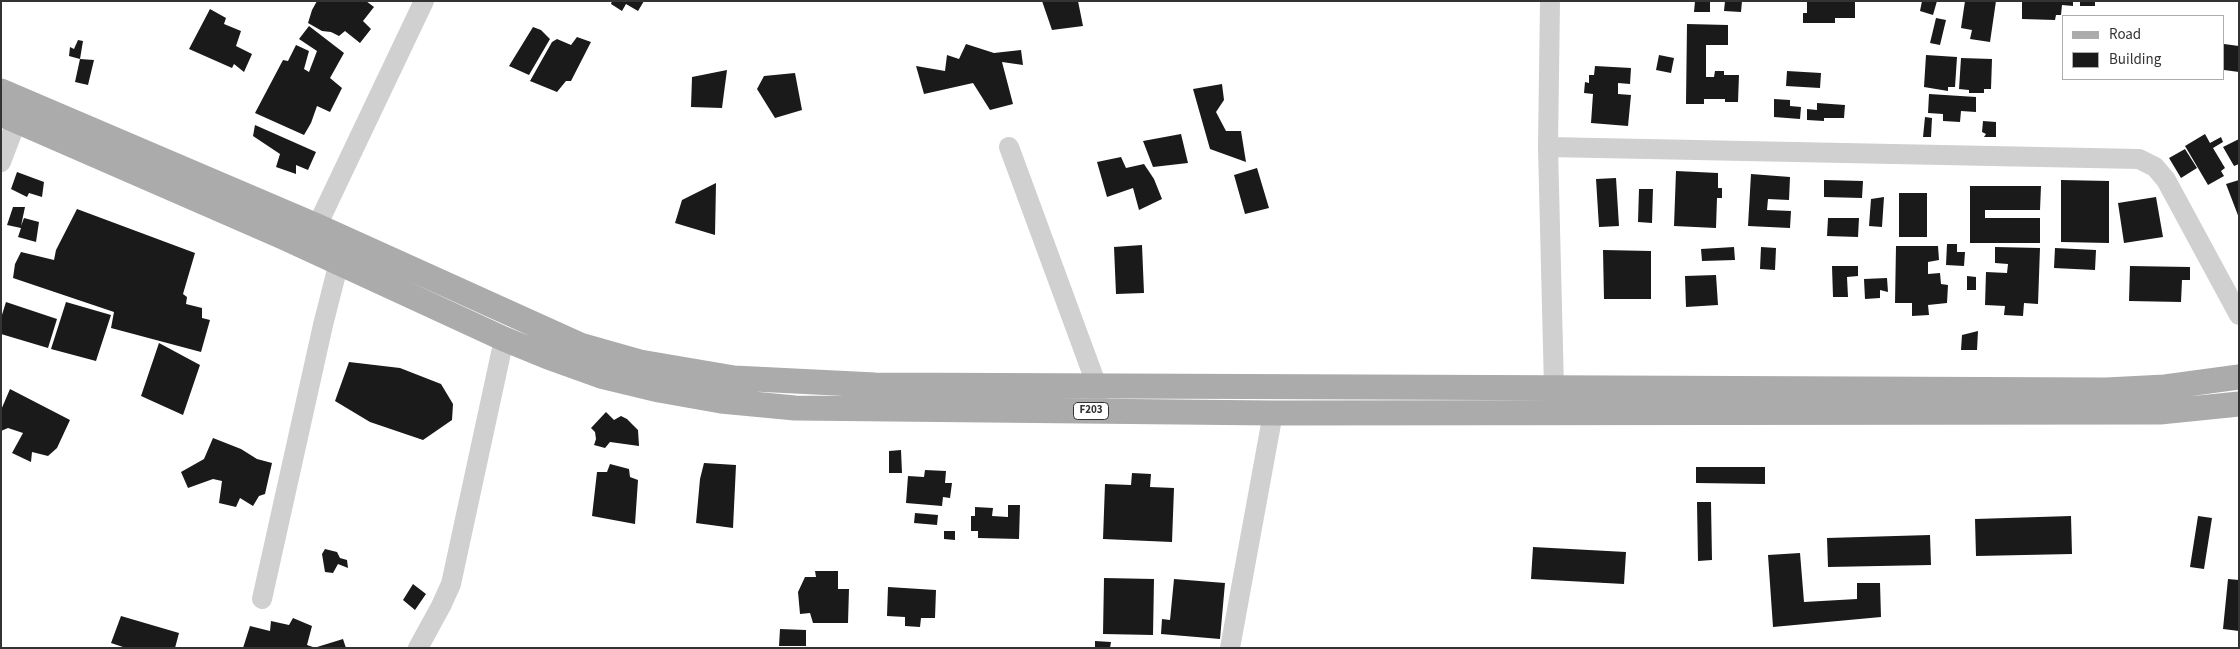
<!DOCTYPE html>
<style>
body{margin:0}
#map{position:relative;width:2240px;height:649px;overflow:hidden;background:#fff;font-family:"Source Sans 3",sans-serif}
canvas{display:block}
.frame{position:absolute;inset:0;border:2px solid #333;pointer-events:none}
.legend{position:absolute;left:2062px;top:15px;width:162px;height:65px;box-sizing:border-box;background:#fff;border:1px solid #adadad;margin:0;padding:6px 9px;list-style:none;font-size:15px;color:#333}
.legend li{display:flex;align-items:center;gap:10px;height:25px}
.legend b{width:25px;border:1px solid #adadad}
</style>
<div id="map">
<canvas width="2240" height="649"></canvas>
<div class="frame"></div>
<ul class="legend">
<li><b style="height:6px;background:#ababab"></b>Road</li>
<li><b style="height:14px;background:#1a1a1a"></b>Building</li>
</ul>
</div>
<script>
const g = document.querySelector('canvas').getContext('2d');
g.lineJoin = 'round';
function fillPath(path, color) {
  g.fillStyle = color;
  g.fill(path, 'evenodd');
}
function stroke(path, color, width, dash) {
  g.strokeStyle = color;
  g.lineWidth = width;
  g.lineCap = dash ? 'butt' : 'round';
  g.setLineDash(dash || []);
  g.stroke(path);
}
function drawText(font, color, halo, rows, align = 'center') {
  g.font = font + ' "Source Sans 3",sans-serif';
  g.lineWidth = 5;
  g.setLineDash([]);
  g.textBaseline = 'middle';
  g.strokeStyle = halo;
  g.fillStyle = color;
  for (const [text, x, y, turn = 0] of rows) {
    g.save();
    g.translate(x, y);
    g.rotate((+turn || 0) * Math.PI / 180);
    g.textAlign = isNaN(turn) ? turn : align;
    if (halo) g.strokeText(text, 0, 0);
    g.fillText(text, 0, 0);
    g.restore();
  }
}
const building = new Path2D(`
 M317,1H366L374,7L363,21L371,29L360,43L345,31L339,36L331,32L322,31L308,23L312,10Z
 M612,1H644L638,11L626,4L622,11L611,4Z
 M1042,1H1078L1083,26L1052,30Z
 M1695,1H1710V12H1694Z
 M1725,1H1742L1741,12L1724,11Z
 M1807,1H1855V18H1835V23H1803V13H1807Z
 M1922,1H1937L1933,15L1920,11Z
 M1965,1H1996L1990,42L1970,39L1972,30L1961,28Z
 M2022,1H2073V6L2062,5L2061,15H2056L2055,20L2022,19Z
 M2080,1H2095V6H2080Z
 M210,9L226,18L224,24L241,31L236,46L252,54L244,72L234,64L232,68L189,49Z
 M1936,18L1946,20L1940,45L1930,43Z
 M1687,24L1728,25V45H1706V77H1714L1715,71H1724V75H1739L1738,102H1725V99H1704V104H1686Z
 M309,26L344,53L330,78L342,88L330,112L317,106L311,123L304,135L255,113L283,60L288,61L296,45L309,51L304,69L309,72L317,51L299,39Z
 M533,27L541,30L550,39L529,75L509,66Z
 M577,37L591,42L571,81H566L557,92L530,81L552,42L557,39L571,45Z
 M78,40L83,41L80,59L69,56L70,47L74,49Z
 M966,44L994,53L1021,50L1023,65L1002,62L1013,104L990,110L973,83L924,94L916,66L945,71L947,55L959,59Z
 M2224,44L2239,46V72L2224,70Z
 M1659,55L1674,58L1671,73L1656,70Z
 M1926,55L1957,57L1955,87H1948V91L1924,87Z
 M1961,58L1992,59L1991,89H1984V93H1969V90L1959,89Z
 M80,59L94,60L88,85L75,82Z
 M1595,66L1631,68L1630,84L1618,83V94L1631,95L1628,126L1591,123L1593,94L1584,93L1585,82L1589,83V75H1594Z
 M727,70L722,108L691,107L692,77Z
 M1787,71L1821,73L1820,88L1786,86Z
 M795,73L802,110L775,118L757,89L764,76Z
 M1222,84L1224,100L1216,112L1226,131H1241L1246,162L1210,149L1193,89Z
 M1929,94L1976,97V112L1961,111L1960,122L1943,121V114L1928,113Z
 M1774,99L1790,100V106L1801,107L1800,119L1774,117Z
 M1817,103L1845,105L1844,118H1824V121L1807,120V109L1817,110Z
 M1925,117L1932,118L1931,137H1923Z
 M1983,121L1996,122V137H1984L1986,134L1982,132Z
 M255,125L316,152L308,170L296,165V174L276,167L280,154L253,136Z
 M1181,134L1188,163L1153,167L1143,141Z
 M2205,134L2210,143L2221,137L2223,142L2213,148L2225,168L2221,171L2224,176L2208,185L2185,146Z
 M2239,139V164L2234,166L2223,147Z
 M2185,149L2197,168L2181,178L2169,158Z
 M1121,157L1126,168L1144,164L1154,179L1162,199L1139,210L1133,188L1107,197L1097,162Z
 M1257,168L1269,208L1245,214L1234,175Z
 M1676,171L1718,173V188H1722V198H1717L1716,228L1674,226Z
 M17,172L44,182L42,197L29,193L27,197L11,189Z
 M1751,174L1790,177L1789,200L1768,199L1767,210L1791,211L1790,228L1748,226Z
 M1616,178L1619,226L1599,227L1596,179Z
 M1824,180L1863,181L1862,198L1824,197Z
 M2061,180L2109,181V243L2061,242Z
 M2239,180V218L2226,184Z
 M716,183L715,235L675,223L682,200Z
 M1970,186H2041L2040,210H1985V218H2040V243H1970Z
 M1639,189H1653L1652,223L1638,222Z
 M1899,193H1927V237H1899Z
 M1884,197L1882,227L1869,226L1871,199Z
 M2156,197L2163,237L2124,243L2118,203Z
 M13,207H25L21,226L24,218L39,222L36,242L18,237L21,228L7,225Z
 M77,209L195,253L183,294L187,297L186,304L202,308V318L210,320L201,352L111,328L114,312L13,278L15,264L21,252L54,260L56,250Z
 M1828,218H1859L1858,237L1827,236Z
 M1947,244H1957V252H1965L1964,266L1946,265Z
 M1142,245L1144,293L1116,294L1114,247Z
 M1896,246H1938L1939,260L1928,262V274L1940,273L1941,284L1948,285L1947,303L1928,305L1929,315L1912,316V303H1895Z
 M1734,247L1735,260L1702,261L1701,249Z
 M1761,247L1776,248L1775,270L1760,269Z
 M1995,247L2040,248L2038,304L2024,303L2023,316L2004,315L2005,306L1985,305L1986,272L2007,273L2008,264L1995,263Z
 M2055,248L2096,250L2095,270L2054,268Z
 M1603,250L1651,251V299H1604Z
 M1832,266H1858V276L1847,277L1848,297H1833Z
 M2130,266L2190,267V280H2182L2181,302L2129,301Z
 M1716,275L1718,305L1686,307L1685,276Z
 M1967,276L1976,277V290H1967Z
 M1887,278L1888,292L1880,290V298L1865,299L1864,279Z
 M6,302L57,319L48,348L1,334V318Z
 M66,302L111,315L96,361L51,349Z
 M1978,331L1977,350H1961L1962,335Z
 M159,343L200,365L183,415L141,396Z
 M349,362L400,368L441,384L453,404L452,420L423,440L370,422L335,401Z
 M10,389L70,420L57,448L48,456L32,452L31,462L12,453L23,433L8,428L1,431V410Z
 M606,412L614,420L621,416L627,419L638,430L639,446L610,442L605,448L594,445L596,439L595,432L591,428Z
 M213,438L241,449L257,459L272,463L265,494L259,496L253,506L240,498L236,507L219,503L222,481L213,479L188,488L181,472L204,459Z
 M901,450L902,473H889V451Z
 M704,463L736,465L733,528L696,523L700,479Z
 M610,464L629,469L630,477L638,480L635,524L592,516L597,472H607Z
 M1696,467H1765V484L1696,483Z
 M925,470L946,471L945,483H952L950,498L943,497L942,506L906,503L908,476L924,477Z
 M1132,473L1151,474L1150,487L1174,488L1172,542L1103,539L1105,484L1131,485Z
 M1697,502H1711L1712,560L1698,561Z
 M1008,505H1020L1019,539L978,538V531H971V516H975V507L993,508L992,516L1008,517Z
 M915,513L938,515L937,525L914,523Z
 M2071,516L2072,554L1976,556L1975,519Z
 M2198,516L2212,518L2204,569L2190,567Z
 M944,531H955V540L944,539Z
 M1930,535L1931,565L1828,567L1827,538Z
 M1533,547L1626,552L1624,584L1531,579Z
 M325,549L337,552L340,558L347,560L348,568L338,564L333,573L325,572L322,554Z
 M1800,553L1804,602L1857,599V583H1880L1881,617L1773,627L1768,555Z
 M815,571H838V589H849L848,623H813L810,613L800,614L798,592L805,577H816Z
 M1104,578L1154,579L1153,635L1103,634Z
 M1174,579L1225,583L1220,639L1161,634L1162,619L1170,620Z
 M2228,579L2239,580V631L2223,629Z
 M413,584L426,594L415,610L403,600Z
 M888,587L936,590L935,618H921L920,627L905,626V617L887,616Z
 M121,616L179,633L175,648H126L111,643Z
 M293,618L312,626L307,645L316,648H243L250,626L270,631L271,621L289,625Z
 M780,629L806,630V646H779Z
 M343,639L346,648H317V647Z
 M1095,641L1111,642L1110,648H1095Z`);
const minor = new Path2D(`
 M1550,1L1548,147L1554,388
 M1009,147L1097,386L1098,400
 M1548,147L2139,159L2155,167L2166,180L2239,315
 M1,162L17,120
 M317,226L424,1
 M262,599L323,325L339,262
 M418,648L441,606L451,584L504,339
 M1230,648L1273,413`);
const major = new Path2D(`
 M1,91L317,226L580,345L640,362L734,378L875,385L2106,390L2165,387L2239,377
 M1,114L283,237L504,339L548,357L601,376L659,390L721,401L795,408L1273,413L2160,412L2239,404`);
const shields = [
 [1091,411,35]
];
const shieldNames = [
 ["F203",1091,411]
];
fillPath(building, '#1a1a1a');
stroke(minor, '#d0d0d0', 20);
stroke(major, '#ababab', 25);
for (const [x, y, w] of shields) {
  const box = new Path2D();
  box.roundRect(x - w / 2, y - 8.5, w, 17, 4);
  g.fillStyle = '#fff';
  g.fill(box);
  stroke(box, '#333', 1);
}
drawText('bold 11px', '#333', null, shieldNames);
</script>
